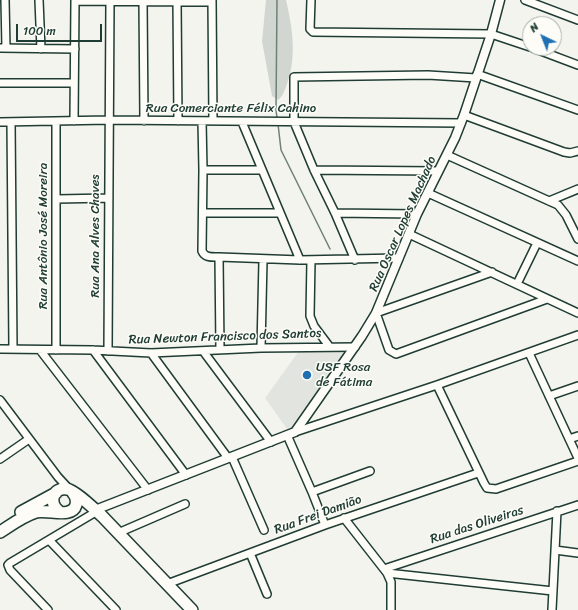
<!DOCTYPE html>
<meta charset="utf-8">
<style>
body{margin:0}
#map{position:relative;width:578px;height:610px;overflow:hidden;background:#f4f4ef;font-family:Sriracha,sans-serif}
canvas{display:block}
.north{position:absolute;left:522px;top:16px;width:40px;height:40px;box-sizing:border-box;background:#fdfcf7;border:1px solid #a4b0a9;border-radius:50%;rotate:317deg;font-size:11px;font-weight:700;line-height:16px;text-align:center;color:#1f3d34}
.north::after{content:'';display:block;margin:auto;width:14px;height:18px;background:#1f6fb2;clip-path:polygon(50% 0,100% 100%,50% 72%,0 100%)}
.scale{position:absolute;left:16px;top:24px;width:86px;height:18px;box-sizing:border-box;border:2px solid #1f3d34;border-top:0;padding-left:5px;font-size:12px;line-height:14px;white-space:nowrap;color:#1f3d34;-webkit-text-stroke:3px #fdfcf7;paint-order:stroke}
</style>
<div id="map">
<canvas width="578" height="610"></canvas>
<div class="north">N</div>
<div class="scale">100 m</div>
</div>
<script>
const g = document.querySelector('canvas').getContext('2d');
g.lineJoin = 'round';
function fillPath(path, color) {
  g.fillStyle = color;
  g.fill(path, 'evenodd');
}
function stroke(path, color, width, dash) {
  g.strokeStyle = color;
  g.lineWidth = width;
  g.lineCap = dash ? 'butt' : 'round';
  g.setLineDash(dash || []);
  g.stroke(path);
}
function drawText(font, color, halo, rows, align = 'center') {
  g.font = font + ' Sriracha,sans-serif';
  g.lineWidth = 3;
  g.setLineDash([]);
  g.textBaseline = 'middle';
  g.strokeStyle = halo;
  g.fillStyle = color;
  for (const [text, x, y, turn = 0] of rows) {
    g.save();
    g.translate(x, y);
    g.rotate((+turn || 0) * Math.PI / 180);
    g.textAlign = isNaN(turn) ? turn : align;
    if (halo) g.strokeText(text, 0, 0);
    g.fillText(text, 0, 0);
    g.restore();
  }
}
const built = new Path2D(`
 M299,351L348,352L290,433L265,398Z`);
const green = new Path2D(`
 M266,0H286C293,30 297,58 286,87C284,92 283,96 278,100L272,96L262,41Z`);
const stream = new Path2D(`
 M277,0L276,110L277,118
 M278,124L281,150L330,249`);
const minor = new Path2D(`
 M5,0L6,48
 M39,0L41,49
 M212,0L213,121
 M311,0L310,29L313,32L491,34L530,47
 M525,0L578,20
 M75,1L212,2
 M143,1L144,121
 M177,1L178,121
 M0,48L75,49
 M533,48L578,65
 M477,74L578,110
 M0,83H74
 M464,115L564,152L570,153L578,151
 M56,121V350
 M74,121L75,0
 M202,121L203,170L202,251C205,258 212,257 219,257L300,260L399,258
 M0,122L109,120L461,123
 M11,122L13,349
 M242,122L300,260
 M447,155L558,205L566,215L578,239
 M203,170H262
 M314,170L438,171
 M428,193L578,261
 M57,199L109,198
 M549,201L578,189
 M203,213H280
 M335,213L417,214
 M409,234L578,313
 M219,257L220,350
 M311,260L310,316L314,326L329,346
 M355,260L335,213L314,170L294,122V77L428,75L476,78
 M492,272L376,313L389,350L396,354L547,299
 M517,284L537,243
 M261,348L263,260
 M0,349L93,350L151,353L261,348L355,347
 M40,350L148,490
 M93,350L186,475
 M108,351L110,1
 M203,351L271,442
 M151,353L228,458
 M529,353L578,458
 M437,385L484,483L487,488L496,489L578,461
 M549,396L578,386
 M0,400L58,477L70,490
 M295,432L437,385L578,335
 M287,435L312,492L325,525
 M569,439L578,436
 M232,457L264,530
 M0,459L29,439
 M312,492L370,471
 M344,518L387,573L391,582V610
 M118,533L185,504
 M49,540L116,610
 M555,550L578,553
 M250,553L267,594
 M384,569L578,505
 M387,573L553,591
 M167,584L325,525L478,473
 M48,610L10,570L8,565L10,563L94,513
 M552,610L557,511`);
const tertiary = new Path2D(`
 M95,510L295,432L362,336L376,313L417,214L455,138L464,115L491,34L500,0`);
const primary = new Path2D(`
 M21,512L56,493
 M60,512C48,504 52,487 67,489C76,491 94,509 102,516L192,610
 M0,532C11,525 23,516 36,512C48,509 72,519 76,505C77,500 76,496 73,493`);
const markers = [
 [307,375,5,"#1f6fb2"]
];
const streetNames = [
 ["Rua Comerciante Félix Cahino",231,109],
 ["Rua Oscar Lopes Machado",403,224,-66],
 ["Rua Antônio José Moreira",44,236,-90],
 ["Rua Ana Alves Chaves",96,236,-90],
 ["Rua Newton Francisco dos Santos",225,337,-2],
 ["Rua Frei Damião",318,515,-20],
 ["Rua das Oliveiras",477,525,-18]
];
const poiNames = [
 ["USF Rosa",316,368],
 ["de Fátima",316,383]
];
fillPath(built, '#e2e5df');
fillPath(green, '#d1d6d1');
stroke(stream, '#6e8179', 1.5);
stroke(minor, '#1f3d34', 10);
stroke(tertiary, '#1f3d34', 11);
stroke(primary, '#1f3d34', 14);
stroke(minor, '#fdfcf7', 7);
stroke(tertiary, '#fdfcf7', 8);
stroke(primary, '#fdfcf7', 11);
for (const [x, y, r, color] of markers) {
  const dot = new Path2D();
  dot.arc(x, y, r, 0, 2 * Math.PI);
  g.fillStyle = color;
  g.fill(dot);
  stroke(dot, '#fdfcf7', 1.5);
}
drawText('13px', '#1f3d34', '#fdfcf7', streetNames);
drawText('13px', '#1f3d34', '#fdfcf7', poiNames, 'left');
</script>
